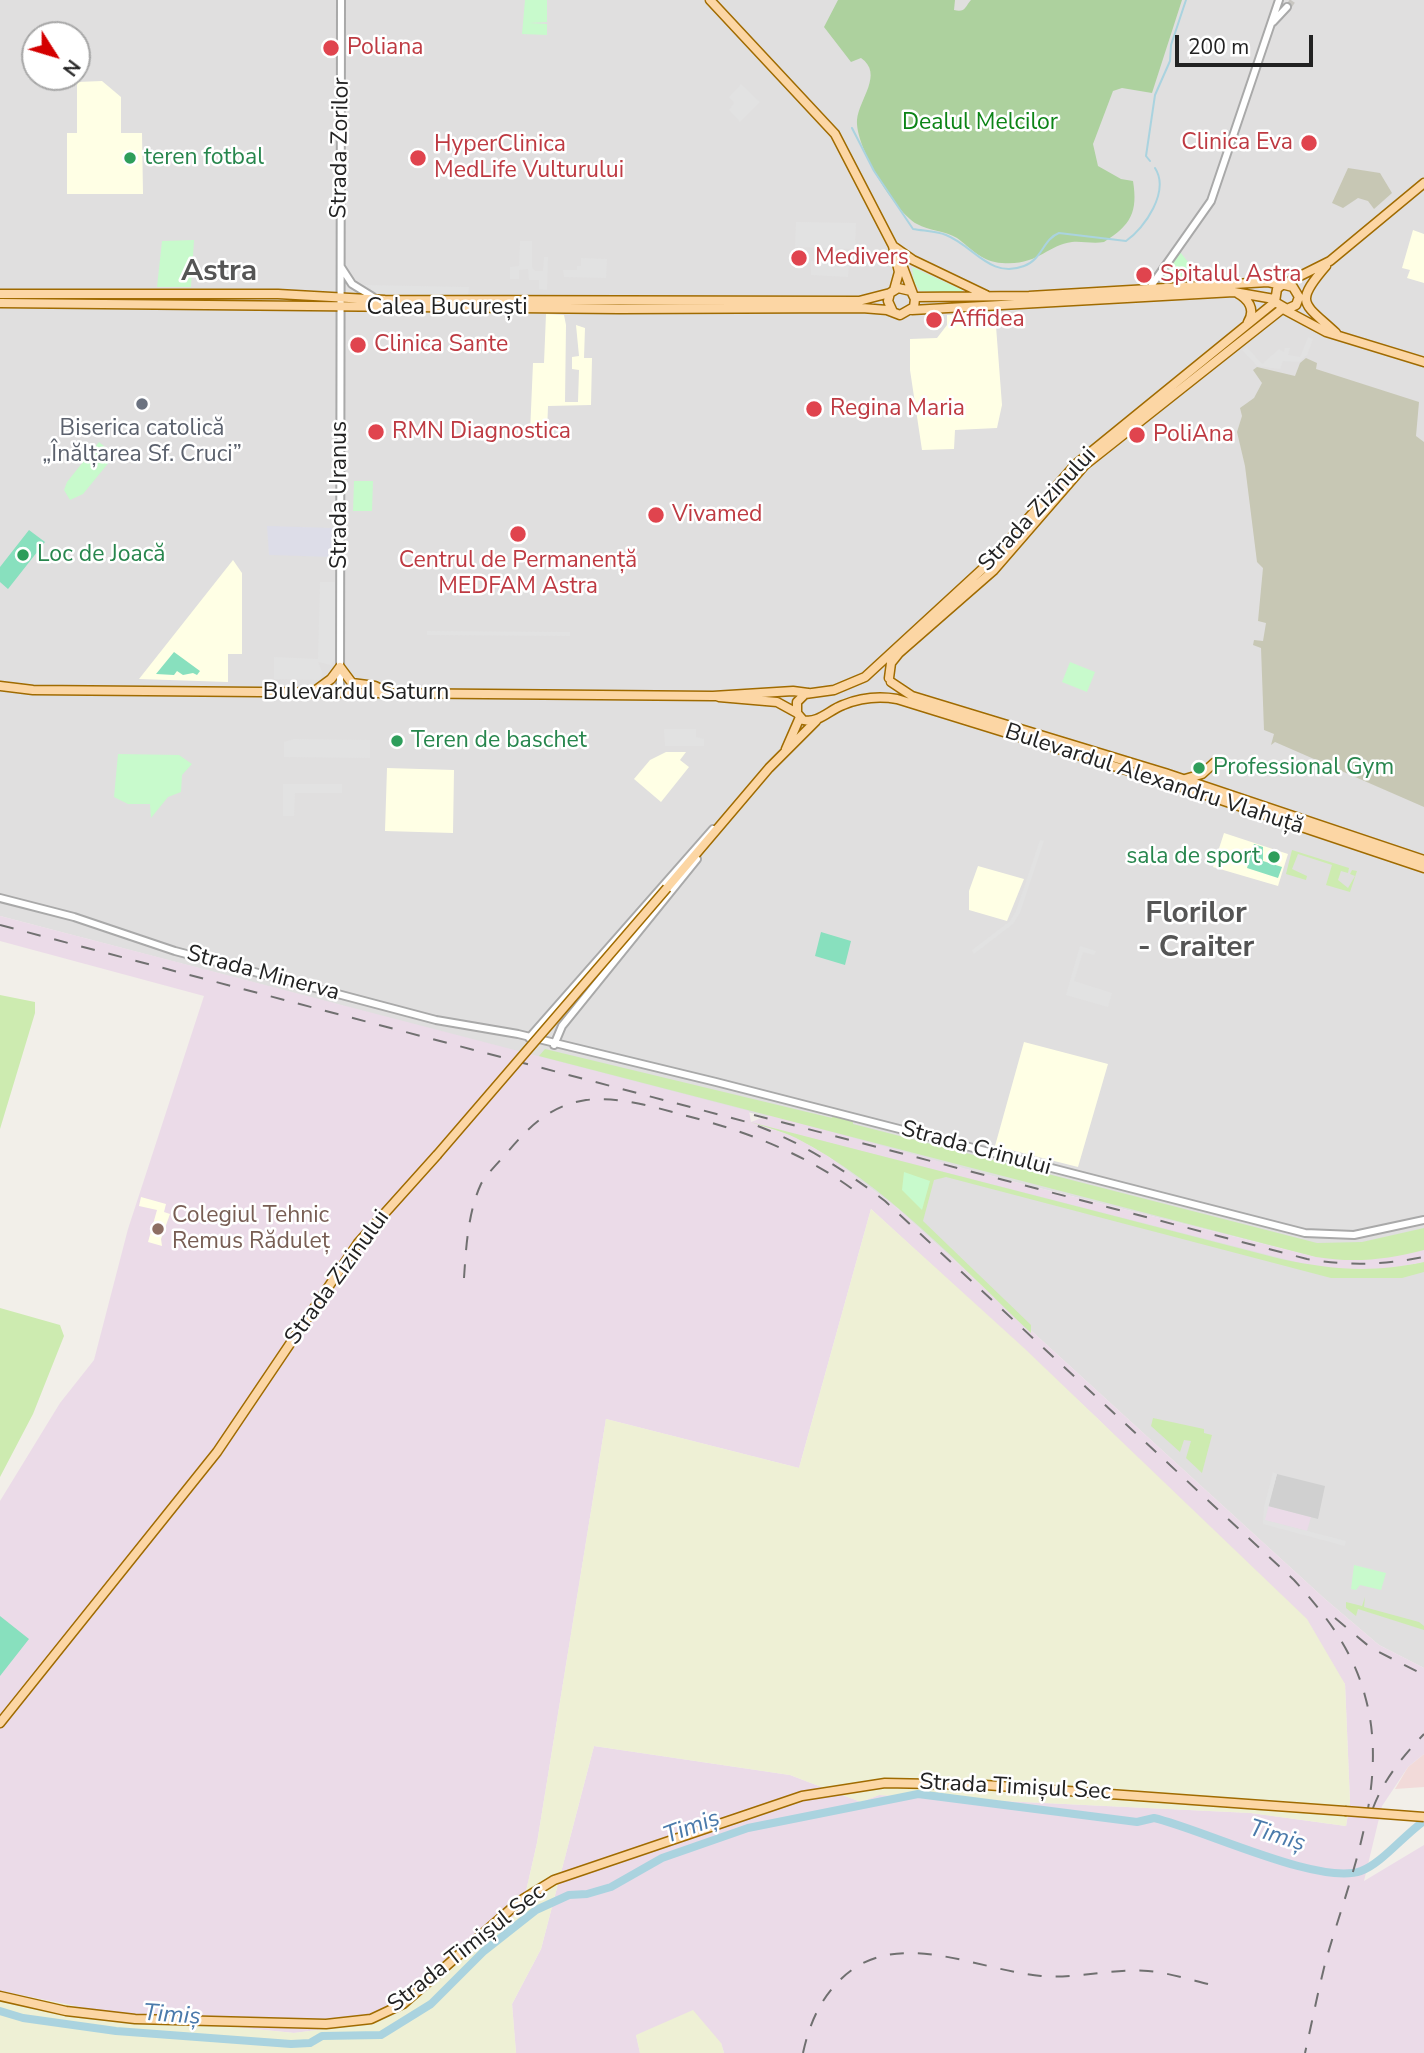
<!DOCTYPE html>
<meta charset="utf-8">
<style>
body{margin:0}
#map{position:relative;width:1424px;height:2053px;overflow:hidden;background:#f2efe9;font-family:"Nunito Sans",sans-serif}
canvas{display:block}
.north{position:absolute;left:21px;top:21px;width:70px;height:70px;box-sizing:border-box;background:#fff;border:2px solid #a7a7a7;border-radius:50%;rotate:127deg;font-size:19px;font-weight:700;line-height:28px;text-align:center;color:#222}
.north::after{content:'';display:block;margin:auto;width:24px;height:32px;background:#d40000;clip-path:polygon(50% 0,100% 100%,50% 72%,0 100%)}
.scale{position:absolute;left:1175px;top:35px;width:138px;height:32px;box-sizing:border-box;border:4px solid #222;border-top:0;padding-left:9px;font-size:21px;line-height:24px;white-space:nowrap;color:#222;-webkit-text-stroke:5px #fff;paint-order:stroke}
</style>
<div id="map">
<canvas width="1424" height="2053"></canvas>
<div class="north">N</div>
<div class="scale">200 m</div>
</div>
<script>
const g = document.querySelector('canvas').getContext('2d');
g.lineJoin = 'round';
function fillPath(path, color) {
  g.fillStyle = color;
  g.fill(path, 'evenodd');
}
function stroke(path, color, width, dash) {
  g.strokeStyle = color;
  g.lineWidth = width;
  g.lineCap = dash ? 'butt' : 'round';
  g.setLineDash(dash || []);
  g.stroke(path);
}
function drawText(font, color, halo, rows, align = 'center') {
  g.font = font + ' "Nunito Sans",sans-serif';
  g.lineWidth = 5;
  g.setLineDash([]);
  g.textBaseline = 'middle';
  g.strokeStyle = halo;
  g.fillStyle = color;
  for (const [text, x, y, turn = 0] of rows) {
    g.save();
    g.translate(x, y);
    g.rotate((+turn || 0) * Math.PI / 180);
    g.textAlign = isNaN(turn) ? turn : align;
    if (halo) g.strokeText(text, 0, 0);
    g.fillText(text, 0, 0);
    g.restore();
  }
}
const residential = new Path2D(`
 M0,0H1424V1248L1316,1257L1007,1180L0,916ZM35,35H77V77H35Z
 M750,1122L1337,1270H1384L1424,1262V1668L1379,1645L1325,1599L897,1208L825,1154L793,1136Z`);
const commercial = new Path2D(`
 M1424,1754V1787L1395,1789L1408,1767Z`);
const industrial = new Path2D(`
 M0,916L749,1111L751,1122L770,1115L1007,1180L1316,1257L1424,1248V1262L1384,1270H1337L1308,1265L760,1125L793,1136L825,1154L897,1208L1325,1599L1379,1645L1424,1668V1754L1408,1767L1382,1806L1364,1881L1424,1845V2053H724L721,2043L636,2035L640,2053H516L512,2004L541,1949L594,1746L790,1775L861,1802L879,1795L1251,1813L1346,1826L1350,1802L1345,1684L1100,1421L871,1209L799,1468L606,1419L537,1843L522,1909L416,1999L390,2015L364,2024L294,2033L125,2016L0,1991V1501L60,1403L94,1360L128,1229L204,996L0,941Z
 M1268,1506L1311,1517L1307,1531L1264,1520Z`);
const education = new Path2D(`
 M102,81L121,97V133H142L143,194H67V133H77V82Z
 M1413,230L1424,234V283L1407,278L1410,270L1402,268Z
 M995,313L1002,405L997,428L955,430L954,449L922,450L910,370V339L937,338L947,325V315Z
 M546,314L564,315L566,325L565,402H578L579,370L572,369V357L579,356L576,325L585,328L584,358H592L591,405L548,406L547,433H530L533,363H544Z
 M233,560L242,573V654H228V682L139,679Z
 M666,752H686L680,760L689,767L661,802L634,779L650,760Z
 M387,768L454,770L453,833L385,831Z
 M1224,833L1288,854L1278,886L1213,867Z
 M978,866L1024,879L1007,921L969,910V891Z
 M1024,1042L1108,1064L1078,1167L995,1146Z
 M141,1197L166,1204L164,1212L170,1214L161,1239L162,1246L148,1242L157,1210L139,1206Z`);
const religious = new Path2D(`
 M1277,1474L1325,1486L1318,1519L1268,1506Z`);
const construction = new Path2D(`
 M1348,168L1380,173L1392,193L1374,209L1368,201L1358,198L1343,208L1332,203Z
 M1306,358L1317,363L1316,369L1419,402L1416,436L1424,442V807L1275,742L1271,745L1274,734L1264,730L1261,648L1253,645L1254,640L1263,641L1266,623L1258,621L1263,568L1257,562L1245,466L1237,432L1242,416L1240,408L1254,398L1262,383L1253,370L1257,367L1295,376L1300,363Z`);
const farmland = new Path2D(`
 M871,1209L1024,1348L1307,1619L1345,1684L1350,1802L1346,1826L1251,1813L879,1795L861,1802L790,1775L594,1746L541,1949L512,2004L516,2053H0V1991L125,2016L294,2033L364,2024L390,2015L416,1999L522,1909L537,1843L606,1419L799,1468Z
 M693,2010L721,2043L724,2053H640L636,2035Z`);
const grass = new Path2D(`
 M1292,850L1349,868L1348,873L1341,871L1338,880L1348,888L1355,876L1350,874L1352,870L1357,871L1350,892L1326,885L1332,865L1298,854L1292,869L1307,876L1306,880L1286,874Z
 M0,995L35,1002V1013L0,1129Z
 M545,1049L832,1118L833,1114L853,1119V1124L1317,1243L1362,1242L1424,1228V1250C1387,1260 1353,1263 1316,1257L539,1056Z
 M750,1122L1281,1259C1333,1270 1372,1273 1424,1262V1272L1402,1278H1331L946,1177L934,1180L923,1221L1031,1325V1333C958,1264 886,1184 796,1138C782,1131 765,1127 750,1122Z
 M0,1308L60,1325L64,1336L33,1414L0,1477Z
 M1153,1418L1204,1429V1433L1212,1435L1202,1473L1186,1458L1191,1441L1184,1440L1180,1452L1151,1426Z
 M1365,1597L1364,1607L1419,1622L1424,1626V1630L1358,1609L1356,1616L1346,1608V1602L1362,1606Z`);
const forest = new Path2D(`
 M838,0H955L954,10C965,13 965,7 971,0H1182L1152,93L1122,88L1113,91L1093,144L1098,166L1121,179L1133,181C1138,212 1131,225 1104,242C1093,244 1082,241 1072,242C1047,245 1038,266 1002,263C982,262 972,249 957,238C944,230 929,231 917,224C894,211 855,146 857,120C859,99 884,74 861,58L851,62L824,27Z`);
const park = new Path2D(`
 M525,0H547V22L529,23L547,24V35L522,34Z
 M194,240L191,287H157L162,241Z
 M1180,252L1201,278L1159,280Z
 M912,267L962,290V294L920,291L914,282Z
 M99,442L115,455L83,494L70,500L64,490L67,482Z
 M354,481H373L372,511H353Z
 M1070,662L1095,672L1087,692L1062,682Z
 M118,754L179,755L192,764L182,775L181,792L168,797L151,818L150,804H128L114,797Z
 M904,1172L930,1181L922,1210L902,1190Z
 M1354,1565L1386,1573L1381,1590L1360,1585L1356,1590L1351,1589Z`);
const pitch = new Path2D(`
 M29,530L45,542L8,589L0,582V567Z
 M174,652L200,671L197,675L193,673L183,675L177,671L174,675L156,674Z
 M1254,844L1263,847V861L1282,867L1278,878L1247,868Z
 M821,932L851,941L845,965L815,956Z
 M0,1616L29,1639L0,1676Z`);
const parking = new Path2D(`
 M1207,33L1234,43L1229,59L1201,50Z
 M741,84L760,102L740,122L729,110L734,103L729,97Z
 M796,222L856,223L855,249L795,247Z
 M520,241H532V267L535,271H543L544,257H548L547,290L539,289V280H529L528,269L519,270V279H510V267L519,266Z
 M581,258L607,259L606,278L564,277L563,270H577V266H581Z
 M811,261L849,263L848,277L811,275Z
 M364,285L469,287L468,296L379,295H372L371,288Z
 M1308,337L1313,339L1307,355L1299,362L1283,361L1280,369L1257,366L1242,350L1247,347L1262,364L1279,349L1284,352L1285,348H1290L1288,355L1300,357Z
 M320,582H335V657L331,665L318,662L322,671L321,680L274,679V657L318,659Z
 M427,631L570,632V636L427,635Z
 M664,729H696V737L704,739V746H665Z
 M294,739L370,740V758L284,757V742Z
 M283,784H342V793H295L294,816H283Z
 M1040,840L1044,841L1020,913L1013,924L974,954L972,950L1010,921L1016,911Z
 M1080,946L1096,951L1094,955L1083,952L1074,981L1112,993L1108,1007L1066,995Z
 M1273,1472L1277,1474L1265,1520L1346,1541L1345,1546L1263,1524L1264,1507Z`);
const plaza = new Path2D(`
 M267,526L334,528V557L269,555Z`);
const stream = new Path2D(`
 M852,128L874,171L913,229C924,231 936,231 946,235C974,246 990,279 1024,266C1042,260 1043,239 1059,233L1126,241C1145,228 1170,191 1155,168
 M1150,161L1146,156L1155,95L1170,61L1171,45L1186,0`);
const river = new Path2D(`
 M0,2011L23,2018L116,2031L291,2044L310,2043L322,2036L381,2035L431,2004L484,1951L536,1910L569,1895L587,1894L611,1887L662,1858L748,1828L918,1794L1137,1822L1154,1818C1202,1829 1319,1886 1361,1871C1381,1864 1404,1835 1424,1821`);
const minorTunnel = new Path2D(`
 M1289,6L1293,0`);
const minor = new Path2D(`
 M1273,22L1287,7
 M341,267L352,284L373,297
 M1149,289L1211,201L1279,0
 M340,693L341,0
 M0,898L74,917L175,951L436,1020L518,1034L716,1082L1305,1233L1354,1235L1424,1220
 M529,1038L713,829
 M554,1045L562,1026L697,859`);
const major = new Path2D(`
 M710,0L835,134L893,246L899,272L894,290
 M893,246L913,260L986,295
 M898,254L913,294
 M1326,266C1293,304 1304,303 1336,333
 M1285,285L1293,287L1299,297L1296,305L1287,309L1275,302L1277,289L1282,285L1330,261L1424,183
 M1237,293C1248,299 1256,309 1248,322
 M0,294H278L385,300L859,301L890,293
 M915,297L1029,296L1268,282L1282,285
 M1275,302L1076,464L990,562L865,677L834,690L805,694L797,702V713L803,720C818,724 829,710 843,705C860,698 879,696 897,699L1191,790L1424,868
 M0,303L619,309L862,308L887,310L900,315L914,307L915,299L911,291L898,288L890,293L888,301L893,312
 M912,310L1234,292L1274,299
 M1285,310L1326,332L1424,362
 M889,678L891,663L899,653L994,570L1085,465L1282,309
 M891,682L912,696L1165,773L1424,860
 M0,686L33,690L713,696L793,691L808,693
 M312,693L331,679L340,667L352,683L375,686L389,693
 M719,697L777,702L797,713
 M786,749L800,717
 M1185,779L1202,774L1214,763
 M667,888L769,768L816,721
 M0,1723L217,1452L358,1243L437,1155
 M0,1996L66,2011L135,2019L326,2024L371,2019L403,2004L520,1901L554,1880L802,1796L885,1783L985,1785L1345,1811`);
const rail = new Path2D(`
 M0,925L747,1122C798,1140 842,1168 885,1201L1294,1580C1325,1614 1353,1650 1365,1696C1390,1783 1350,1877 1326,1960C1318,1991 1312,2022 1305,2053
 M754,1115L1307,1259C1348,1266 1383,1265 1424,1257
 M464,1278C466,1248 468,1212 481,1184C487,1174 497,1164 505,1155C528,1128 548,1106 586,1100C621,1096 657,1108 691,1117C748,1132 807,1155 855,1191
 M1335,1618L1371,1648L1424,1675
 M1373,1808C1384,1779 1403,1756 1424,1734
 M803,2053C809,2026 818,2003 838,1982C893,1924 975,1970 1041,1976C1077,1979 1113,1968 1148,1971C1171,1973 1194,1981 1216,1986`);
const majorBridge = new Path2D(`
 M437,1155L667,888
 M1345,1811L1424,1817`);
const markers = [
 [331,48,9,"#e0444e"],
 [1309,143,9,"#e0444e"],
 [130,158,7,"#2e9e5b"],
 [418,158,9,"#e0444e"],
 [799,258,9,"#e0444e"],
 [1144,275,9,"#e0444e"],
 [934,320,9,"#e0444e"],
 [358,345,9,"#e0444e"],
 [142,404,7,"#6b7280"],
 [814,409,9,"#e0444e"],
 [376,432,9,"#e0444e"],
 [1137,435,9,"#e0444e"],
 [656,515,9,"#e0444e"],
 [518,534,9,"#e0444e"],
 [23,555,7,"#2e9e5b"],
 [397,741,7,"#2e9e5b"],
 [1199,768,7,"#2e9e5b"],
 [1274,857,7,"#2e9e5b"],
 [158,1229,7,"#8d6e63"]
];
const healthNames = [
 ["Poliana",347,48],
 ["Clinica Eva",1293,143,"right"],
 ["HyperClinica",434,145],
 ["MedLife Vulturului",434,171],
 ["Medivers",815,258],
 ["Spitalul Astra",1160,275],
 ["Affidea",950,320],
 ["Clinica Sante",374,345],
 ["Regina Maria",830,409],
 ["RMN Diagnostica",392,432],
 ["PoliAna",1153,435],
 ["Vivamed",672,515],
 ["Centrul de Permanență",518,561,"center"],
 ["MEDFAM Astra",518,587,"center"]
];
const parkNames = [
 ["Dealul Melcilor",980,123]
];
const streetNames = [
 ["Strada Zorilor",341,148,-89],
 ["Calea București",447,308],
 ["Strada Uranus",340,495,-90],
 ["Strada Zizinului",1038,510,-47],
 ["Bulevardul Saturn",356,693],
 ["Bulevardul Alexandru Vlahuță",1154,780,18],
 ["Strada Minerva",263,974,15],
 ["Strada Crinului",976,1149,15],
 ["Strada Zizinului",338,1278,-54],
 ["Strada Timișul Sec",1015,1788,3],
 ["Strada Timișul Sec",467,1949,-38]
];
const leisureNames = [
 ["teren fotbal",144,158],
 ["Loc de Joacă",37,555],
 ["Teren de baschet",411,741],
 ["Professional Gym",1213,768],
 ["sala de sport",1260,857,"right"]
];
const worshipNames = [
 ["Biserica catolică",142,429],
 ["„Înălțarea Sf. Cruci”",142,455]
];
const educationNames = [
 ["Colegiul Tehnic",172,1216],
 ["Remus Răduleț",172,1242]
];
const waterNames = [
 ["Timiș",692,1828,-20],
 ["Timiș",1277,1837,17],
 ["Timiș",172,2016,4]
];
const districtNames = [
 ["Astra",219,273],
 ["Florilor",1196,915],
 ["- Craiter",1196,949]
];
fillPath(residential, '#e0dfdf');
fillPath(commercial, '#f2dad9');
fillPath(industrial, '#ebdbe8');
fillPath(education, '#ffffe5');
fillPath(religious, '#d0d0d0');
fillPath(construction, '#c7c7b4');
fillPath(farmland, '#eef0d5');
fillPath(grass, '#cdebb0');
fillPath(forest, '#add19e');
fillPath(park, '#c8facc');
fillPath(pitch, '#88e0be');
fillPath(parking, '#e2e2e2');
fillPath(plaza, '#dddde8');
stroke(stream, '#aad3df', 2);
stroke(river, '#aad3df', 8);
stroke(minorTunnel, '#c8c6c1', 6, [6, 3]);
stroke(minor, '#a9a9a9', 10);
stroke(major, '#a06b00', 11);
stroke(minor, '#fff', 6);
stroke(major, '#fcd6a4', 8);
stroke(rail, '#707070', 2, [14, 14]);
stroke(majorBridge, '#a06b00', 11, []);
stroke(majorBridge, '#fcd6a4', 8);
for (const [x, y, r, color] of markers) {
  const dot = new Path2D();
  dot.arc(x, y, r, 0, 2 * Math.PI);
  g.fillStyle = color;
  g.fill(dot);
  stroke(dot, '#fff', 2.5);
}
drawText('23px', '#be3a42', '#fff', healthNames, 'left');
drawText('23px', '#0c8416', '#fff', parkNames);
drawText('23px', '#222', '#fff', streetNames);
drawText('23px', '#27864d', '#fff', leisureNames, 'left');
drawText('23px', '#5b616d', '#fff', worshipNames);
drawText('23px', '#785e54', '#fff', educationNames, 'left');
drawText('italic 24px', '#4a7aab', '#fff', waterNames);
drawText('bold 30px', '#555', '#fff', districtNames);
</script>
